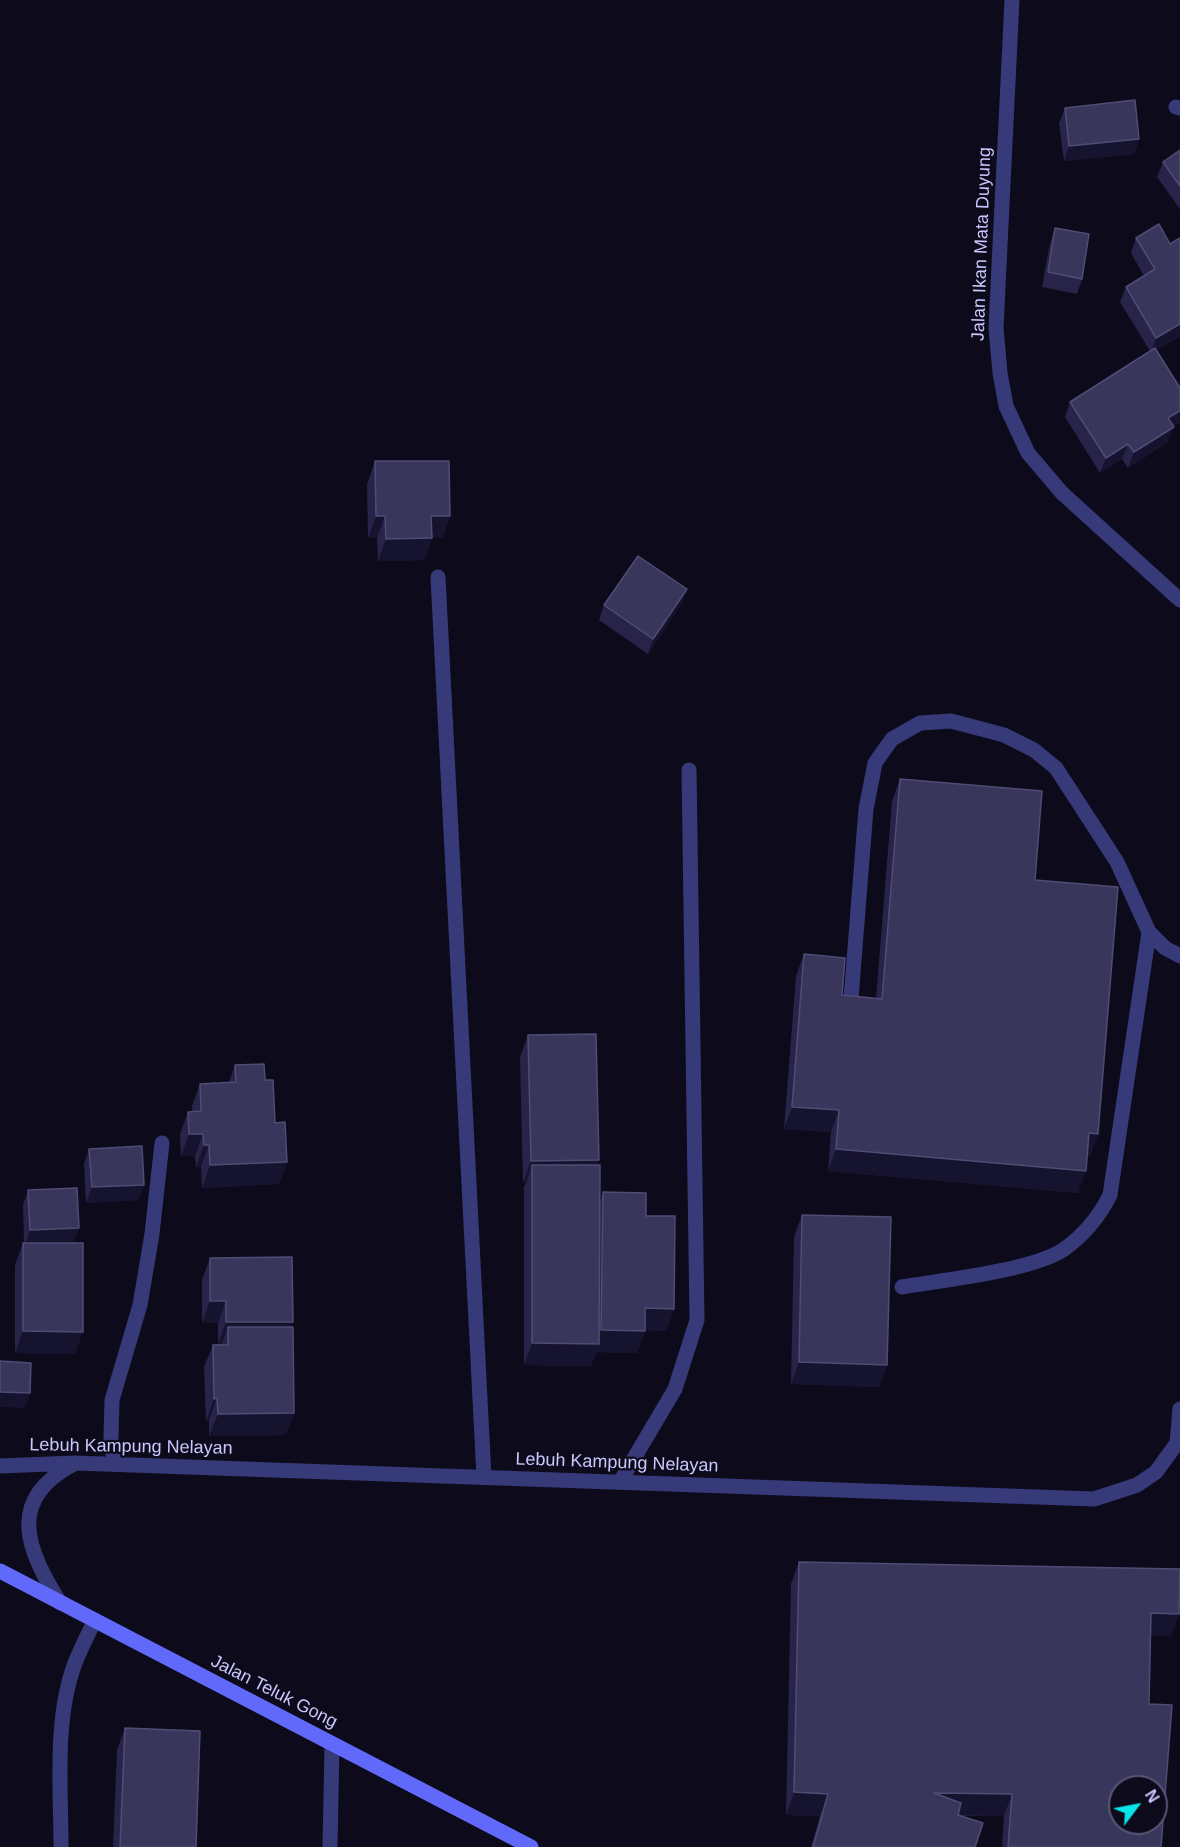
<!DOCTYPE html>
<style>
body{margin:0}
#map{position:relative;width:1180px;height:1847px;overflow:hidden;background:#0d0b1b;font-family:Helvetica,sans-serif}
canvas{display:block}
.north{position:absolute;left:1108px;top:1775px;width:60px;height:60px;box-sizing:border-box;background:#0d0b1b;border:2px solid #585675;border-radius:50%;rotate:58deg;font-size:16px;font-weight:700;line-height:24px;text-align:center;color:#c9c7fd}
.north::after{content:'';display:block;margin:auto;width:21px;height:27px;background:#07e5ea;clip-path:polygon(50% 0,100% 100%,50% 72%,0 100%)}
</style>
<div id="map">
<canvas width="1180" height="1847"></canvas>
<div class="north">N</div>
</div>
<script>
const g = document.querySelector('canvas').getContext('2d');
g.lineJoin = 'round';
function stroke(path, color, width, dash) {
  g.strokeStyle = color;
  g.lineWidth = width;
  g.lineCap = dash ? 'butt' : 'round';
  g.setLineDash(dash || []);
  g.stroke(path);
}
function fillPath(path, color) {
  g.fillStyle = color;
  g.fill(path, 'evenodd');
}
function drawText(font, color, halo, rows, align = 'center') {
  g.font = font + ' Helvetica,sans-serif';
  g.lineWidth = 4.5;
  g.setLineDash([]);
  g.textBaseline = 'middle';
  g.strokeStyle = halo;
  g.fillStyle = color;
  for (const [text, x, y, turn = 0] of rows) {
    g.save();
    g.translate(x, y);
    g.rotate((+turn || 0) * Math.PI / 180);
    g.textAlign = isNaN(turn) ? turn : align;
    if (halo) g.strokeText(text, 0, 0);
    g.fillText(text, 0, 0);
    g.restore();
  }
}
const lane = new Path2D(`
 M438,577L484,1477
 M850,1011L866,809L875,763L892,739L920,723L951,721L1004,735L1034,750L1056,768L1117,862L1149,932L1165,948L1180,956
 M902,1287C943,1280 1030,1271 1063,1250C1083,1236 1099,1217 1110,1195L1149,932
 M114,1464L111,1438L112,1400L140,1305L152,1234L162,1143
 M620,1482L675,1389L697,1320L689,770
 M61,1847C61,1788 54,1719 75,1663C81,1648 88,1634 95,1620
 M330,1847L332,1744`);
const street = new Path2D(`
 M1012,0L996,328L1000,373L1006,406L1028,453L1062,493L1180,600
 M1176,107L1180,108
 M0,1466L75,1463L1094,1499L1137,1485L1156,1472L1177,1443L1180,1409
 M60,1603C28,1551 5,1501 72,1465`);
const secondary = new Path2D(`
 M0,1571L531,1847`);
const wall = new Path2D(`
 M1065,108L1139,139L1134,154L1064,161L1059,123Z
 M1180,150V209L1157,177L1163,162Z
 M1055,228L1082,279L1077,294L1042,287L1050,243Z
 M1136,238L1170,244L1180,238V336L1156,350L1180,388V422L1173,427L1168,442L1128,468L1122,459L1100,473L1065,417L1070,402L1150,351L1120,302L1126,287L1144,276L1131,253Z
 M375,461L450,516L442,538H432L424,560L378,561L377,538H368L367,484Z
 M687,589L681,604L648,654L599,620L604,605Z
 M900,779L1035,880L1098,1134L1090,1156H1087L1078,1193L828,1171L831,1132L784,1129L796,976L804,954L842,995L876,999L892,801Z
 M528,1035L597,1165L600,1202L603,1192L646,1216L674,1309L666,1331L645,1330L637,1353L596,1352L591,1366L524,1365V1187L526,1183H523L520,1057Z
 M235,1065L265,1080L275,1123L287,1162L279,1184L202,1188L201,1167H196L195,1156H181L180,1134L188,1112L192,1111V1106L200,1084L229,1082Z
 M89,1149L144,1185L138,1200L86,1203L84,1164Z
 M28,1190L73,1243H62L75,1354L15,1353V1265L23,1243H24L23,1205Z
 M802,1215L887,1365L879,1387L791,1384L794,1237Z
 M210,1258L291,1327L294,1413L286,1435L209,1436V1420L206,1421L204,1367L213,1345L222,1344H218V1323H202V1280Z
 M799,1562L1171,1636L1150,1635L1149,1704L1161,1847H1002L1004,1816H960L975,1847H811L820,1816L786,1815L791,1584Z
 M125,1728L196,1847H113L117,1750Z`);
const shadedWall = new Path2D(`
 M1139,139L1134,154L1064,161L1069,146Z
 M1180,324V336L1151,353L1156,338Z
 M1180,411V422L1163,434L1168,418Z
 M1174,427L1168,442L1128,468L1134,452Z
 M1128,444L1122,459L1100,473L1106,458Z
 M376,516H385L377,538H368Z
 M431,516H450L442,538H423Z
 M432,538L424,560L378,561L386,539Z
 M687,589L681,604L648,654L653,639Z
 M792,1107L839,1110L831,1132L784,1129Z
 M1089,1133L1098,1134L1090,1156L1081,1155Z
 M189,1134H203L195,1156H181Z
 M204,1145H209L201,1167H196Z
 M836,1149L1086,1171L1078,1193L828,1171Z
 M599,1160L591,1182L532,1165L526,1183H523L531,1161Z
 M287,1162L279,1184L202,1188L210,1165Z
 M144,1185L138,1200L86,1203L92,1187Z
 M79,1228L73,1243L25,1245L30,1230Z
 M210,1301H226L218,1323H202Z
 M645,1308L674,1309L666,1331L637,1330Z
 M226,1322H293L285,1344L228,1327L222,1344H218Z
 M601,1330L645,1331L637,1353L596,1352L591,1366L524,1365L532,1343L596,1344Z
 M23,1331L83,1332L75,1354L15,1353Z
 M799,1362L887,1365L879,1387L791,1384Z
 M0,1392L30,1393L25,1408L0,1407Z
 M217,1398L209,1420L206,1421L214,1399Z
 M294,1413L286,1435L209,1436L218,1414Z
 M1151,1613L1179,1614L1171,1636L1143,1635Z
 M794,1792L828,1794L820,1816L786,1815Z
 M934,1793L1012,1794L1004,1816L926,1815Z`);
const building = new Path2D(`
 M1135,100L1139,139L1069,146L1065,108Z
 M1180,150V186L1163,162Z
 M1159,224L1170,244L1180,238V324L1156,338L1126,287L1155,269L1136,238Z
 M1055,228L1089,234L1082,279L1048,272Z
 M1155,348L1180,388V411L1168,418L1174,427L1134,452L1128,444L1106,458L1070,402Z
 M375,461H449L450,516H431L432,538L386,539L385,516H376Z
 M638,556L687,589L653,639L604,605Z
 M900,779L1042,791L1035,880L1118,887L1098,1134L1089,1133L1086,1171L836,1149L839,1110L792,1107L804,954L845,958L842,995L882,999Z
 M596,1034L599,1160L531,1161L528,1035Z
 M264,1064L265,1080H273L275,1123L285,1122L287,1162L210,1165L209,1145H204L203,1134H189L188,1112L201,1111L200,1084L236,1082L235,1065Z
 M142,1146L144,1185L92,1187L89,1149Z
 M532,1165H600L599,1344L532,1343Z
 M77,1188L79,1228L30,1230L28,1190Z
 M603,1192L646,1193V1216H675L674,1309L645,1308V1331L601,1330Z
 M802,1215L891,1217L887,1365L799,1362Z
 M23,1243H83V1332L23,1331Z
 M292,1257L293,1322H226V1301H210V1258Z
 M228,1327H293L294,1413L218,1414L217,1398L214,1399L213,1345H228Z
 M0,1361L31,1363L30,1393L0,1392Z
 M799,1562L1180,1569L1179,1614L1151,1613L1149,1704L1172,1705L1161,1847H1008L1012,1794L934,1793L961,1803L958,1815L983,1823L975,1847H813L828,1794L794,1792ZM1120,1787H1156V1823H1120Z
 M125,1728L200,1731L196,1847H120Z`);
const streetNames = [
 ["Jalan Ikan Mata Duyung",982,244,-88],
 ["Lebuh Kampung Nelayan",131,1447,1],
 ["Lebuh Kampung Nelayan",617,1463,2],
 ["Jalan Teluk Gong",274,1692,27]
];
stroke(lane, '#373a79', 15);
stroke(street, '#373a79', 15);
stroke(secondary, '#6169fb', 15);
fillPath(wall, '#282449');
fillPath(shadedWall, '#16132e');
fillPath(building, '#39365c');
stroke(building, '#504c75', 1.5);
drawText('18px', '#c9c7fd', '#0d0b1b', streetNames);
</script>
